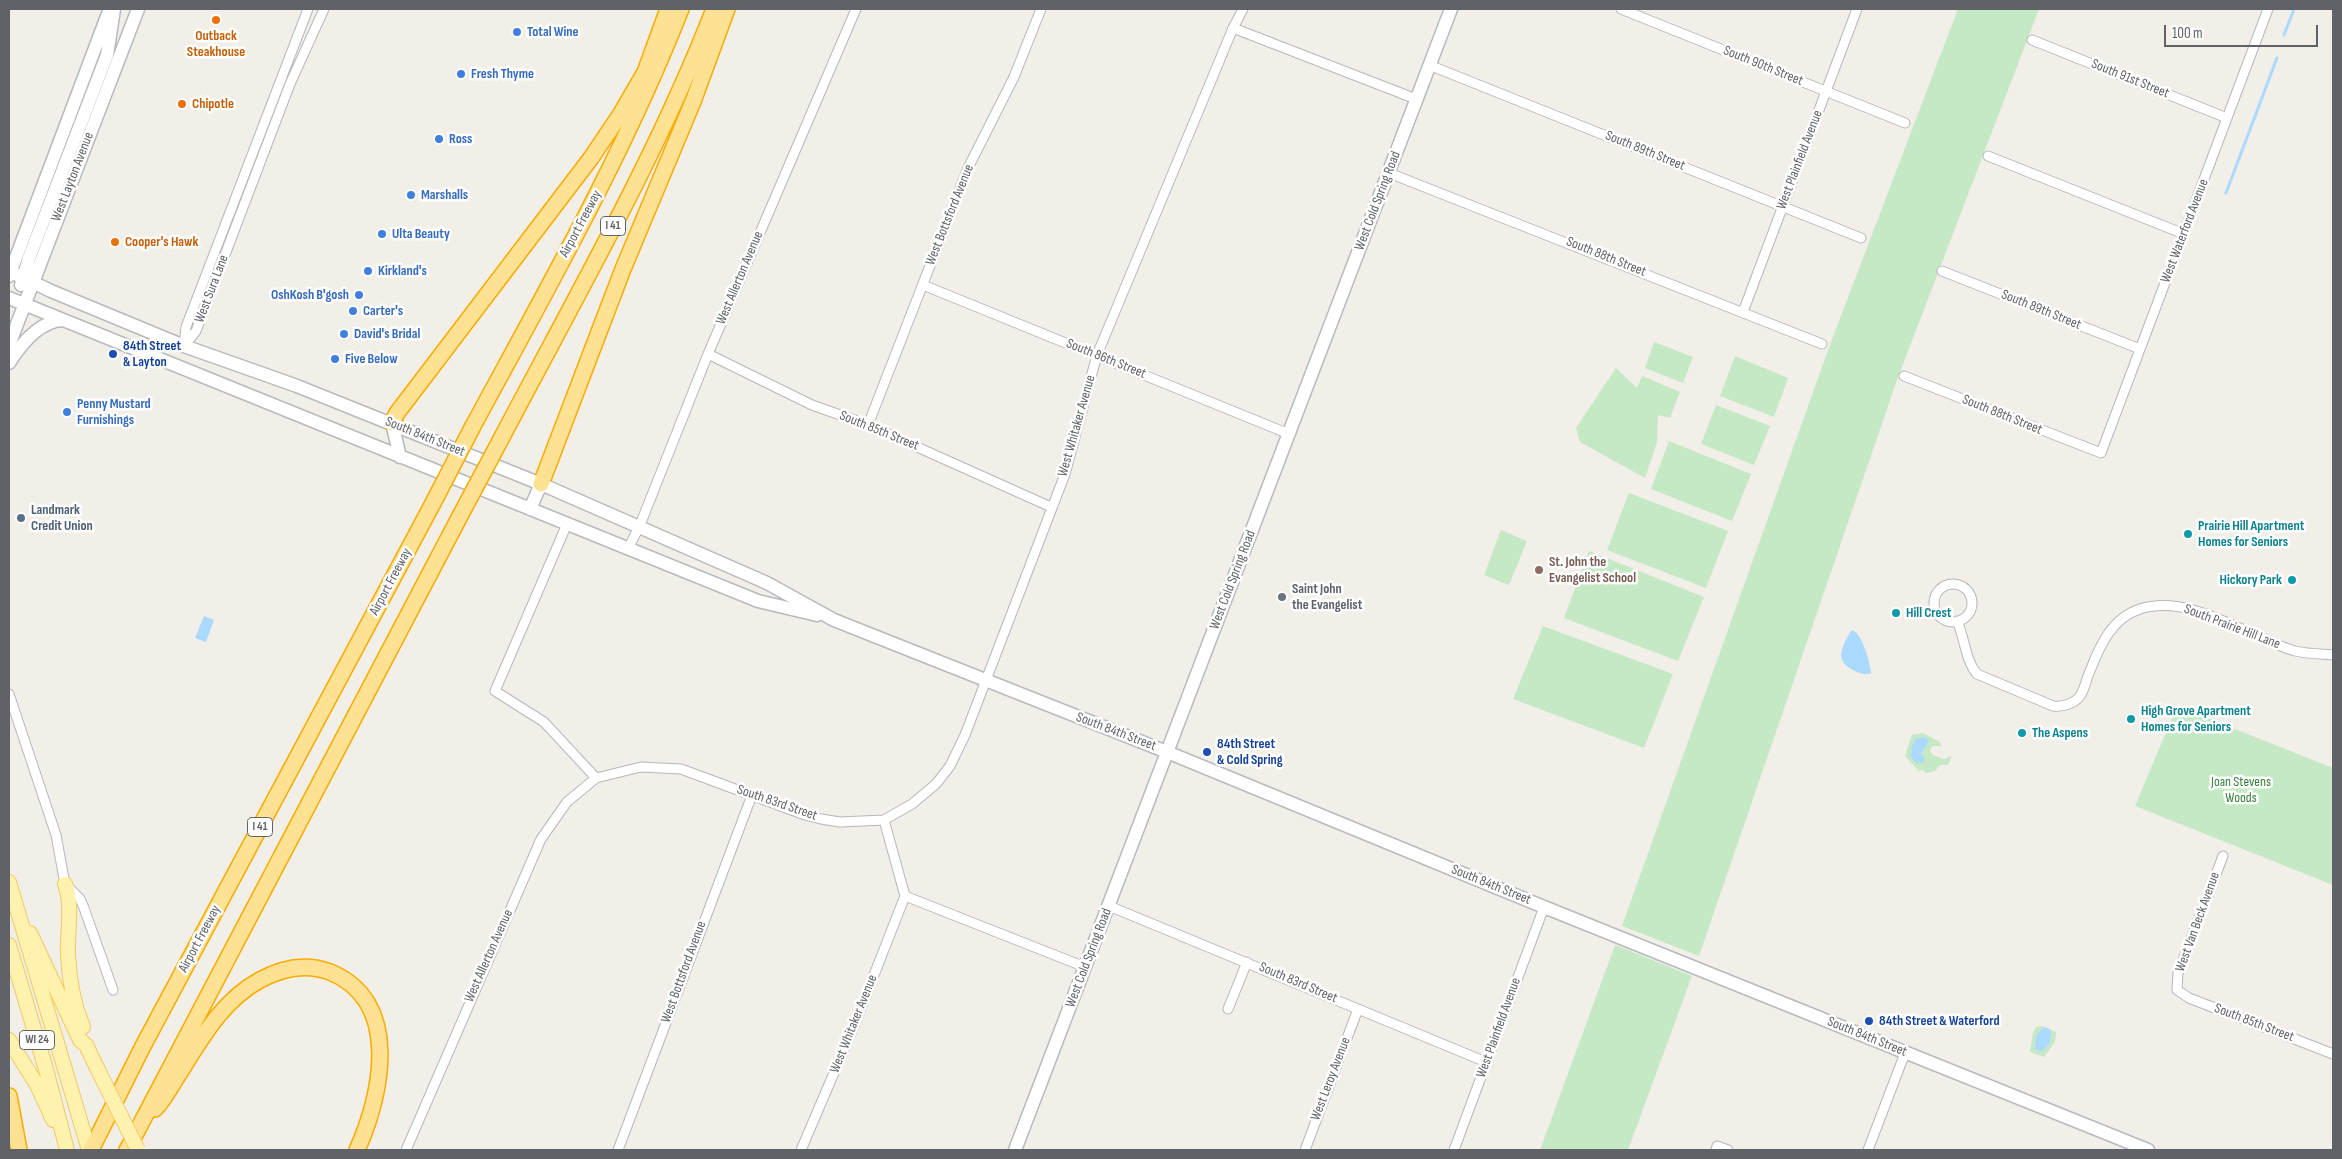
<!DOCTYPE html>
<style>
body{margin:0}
#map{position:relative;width:2342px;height:1159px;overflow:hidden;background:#f1efe8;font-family:"Sofia Sans Condensed",sans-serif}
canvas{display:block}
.frame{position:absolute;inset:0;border:10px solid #5f6368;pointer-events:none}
.scale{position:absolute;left:2164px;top:25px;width:154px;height:22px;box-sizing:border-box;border:2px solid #5f6368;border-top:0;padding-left:6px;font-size:15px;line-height:18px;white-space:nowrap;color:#5f6368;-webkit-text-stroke:4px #fff;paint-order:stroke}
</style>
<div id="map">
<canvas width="2342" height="1159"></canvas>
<div class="frame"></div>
<div class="scale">100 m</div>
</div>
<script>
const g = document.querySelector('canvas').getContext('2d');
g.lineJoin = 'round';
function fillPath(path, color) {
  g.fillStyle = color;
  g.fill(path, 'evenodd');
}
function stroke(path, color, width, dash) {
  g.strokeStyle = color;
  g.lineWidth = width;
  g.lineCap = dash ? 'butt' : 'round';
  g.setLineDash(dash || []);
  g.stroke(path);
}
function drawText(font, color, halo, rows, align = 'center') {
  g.font = font + ' "Sofia Sans Condensed",sans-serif';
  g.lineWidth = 5;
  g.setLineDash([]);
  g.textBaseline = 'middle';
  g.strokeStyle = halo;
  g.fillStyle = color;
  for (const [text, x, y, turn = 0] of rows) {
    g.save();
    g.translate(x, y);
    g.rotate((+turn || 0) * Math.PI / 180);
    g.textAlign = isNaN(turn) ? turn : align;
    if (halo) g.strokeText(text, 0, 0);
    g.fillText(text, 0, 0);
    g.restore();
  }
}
const green = new Path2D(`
 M1958,9H2039L1897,380L1699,956L1622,926L1831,342Z
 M1654,342L1693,357L1683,383L1645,368Z
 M1735,356L1788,378L1774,417L1720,396Z
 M1616,368L1637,388L1642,376L1680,392L1670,418L1658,415L1657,442L1645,478L1580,442L1576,428Z
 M1716,405L1770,426L1754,465L1701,444Z
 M1669,441L1751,474L1732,521L1651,489Z
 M1629,493L1728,531L1706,588L1607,550Z
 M1501,530L1527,541L1509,585L1484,575Z
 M1589,551L1704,597L1678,661L1564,618Z
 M1543,626L1673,674L1644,748L1513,699Z
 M2177,706L2333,768V885L2135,806Z
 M1923,733L1940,742L1941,746H1932L1930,751L1933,755L1944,759L1952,756L1948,765H1940L1935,771L1926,773L1923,770L1919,771L1905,756L1912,735Z
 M1615,945L1692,976L1689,984L1628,1150H1540Z
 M2041,1026L2056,1032L2055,1042L2044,1057L2030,1052L2033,1033L2036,1027Z`);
const water = new Path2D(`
 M204,616L214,620L206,642L195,638Z
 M1852,630C1862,633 1870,662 1871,673C1864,677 1844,668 1842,659C1839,651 1847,637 1852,630Z
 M1925,737L1929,741L1921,754L1925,759L1923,762L1916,763L1910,755L1912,751L1911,749L1915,739Z
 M2044,1027L2051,1030L2050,1042L2042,1052L2035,1049L2036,1036Z`);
const stream = new Path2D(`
 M2284,35L2294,9
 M2226,193L2277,58`);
const street = new Path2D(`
 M1621,9L1905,123
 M1233,28L1416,99
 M2032,40L2227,118
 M1429,65L1861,238
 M1988,156L2184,234
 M1389,173L1822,344
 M1942,271L2140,349
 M923,285L1289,434
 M1743,312L1857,9
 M184,346L196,331L290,84L324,9
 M184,346L186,327L308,9
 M708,354L812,405L868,425L1051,507
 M1904,376L2101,453L2268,9
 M868,425L968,168L1014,77L1041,9
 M567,524L495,691L544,722L596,778
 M628,549L640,525L708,354L856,9
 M1934 603a19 19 0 1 1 38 0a19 19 0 1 1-38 0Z
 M1957,621C1965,638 1965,660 1977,674L2053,706C2062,707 2074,704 2080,696C2085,689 2086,679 2090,671C2100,645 2112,618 2140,609C2190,593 2248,637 2295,651C2308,654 2321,654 2333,655
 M9,694L56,835L65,884L80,899L84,908L113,990
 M884,820L905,896L1085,967
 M2223,856L2178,973L2177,990L2189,998L2333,1054
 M1109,906L1486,1062
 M1228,1009L1247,962
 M406,1150L541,839L567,802L596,778L641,767L681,769L805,815L821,819L840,822L884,820L912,804L936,784L950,766L965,735L1065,474L1097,355L1233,28L1243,9
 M618,1150L752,795
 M801,1150L854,1026L905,896
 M1305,1150L1358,1009
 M1454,1150L1544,907
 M1716,1150L1717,1146L1728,1150
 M1868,1150L1905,1053`);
const secondary = new Path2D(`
 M9,271L51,291L184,346L297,386L541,484L767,583L834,620L1167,752L1544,907L2148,1150
 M9,276L109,11
 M21,285L29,258L107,55L114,9
 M9,298L758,601L817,615
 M9,345L138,9
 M9,363C21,344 40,321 63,320
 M392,423L400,457
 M530,509L541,484
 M1015,1150L1451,9`);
const primary = new Path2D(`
 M9,882L89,1150
 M65,884C73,906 67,930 68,954C69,978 74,1005 83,1027
 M30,933L80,1040L86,1045L98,1070
 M9,945L47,1073L67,1150
 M9,1040L37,1085L53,1120`);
const highway = new Path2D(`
 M392,423L397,413L591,158L620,115L645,72L668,9
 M473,426C547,289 624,154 681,9
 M502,437C576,296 656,158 714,9
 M541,484L623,269L694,99L727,9
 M9,1096L19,1150
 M155,1109C164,1100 170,1088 177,1077C200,1041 221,1001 260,980C282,968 306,963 330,972C402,1001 382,1095 357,1150
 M91,1150L143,1046L432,505
 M127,1150L460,516`);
const primaryBridge = new Path2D(`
 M98,1070L138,1150`);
const highwayBridge = new Path2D(`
 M432,505L473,426
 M460,516L502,437`);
const markers = [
 [216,20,5,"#e8710a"],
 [517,32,5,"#3f7fe0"],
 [461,74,5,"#3f7fe0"],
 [182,104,5,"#e8710a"],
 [439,139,5,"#3f7fe0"],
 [411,195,5,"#3f7fe0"],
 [382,234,5,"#3f7fe0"],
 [115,242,5,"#e8710a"],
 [368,271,5,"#3f7fe0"],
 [359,295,5,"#3f7fe0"],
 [353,311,5,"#3f7fe0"],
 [344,334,5,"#3f7fe0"],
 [113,354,5,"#1a4fb4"],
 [335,359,5,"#3f7fe0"],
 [67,412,5,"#3f7fe0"],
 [21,518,5,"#5c6f8a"],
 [2188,534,5,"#0f9aa8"],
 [1539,570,5,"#8d6e63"],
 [2292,580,5,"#0f9aa8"],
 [1282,597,5,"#6b7280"],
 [1896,613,5,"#0f9aa8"],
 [2131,719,5,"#0f9aa8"],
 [2022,733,5,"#0f9aa8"],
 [1207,752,5,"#1a4fb4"],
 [1869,1021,5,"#1a4fb4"]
];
const shields = [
 [613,226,25],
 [260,827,25],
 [37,1040,35]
];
const shieldNames = [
 ["I 41",613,226],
 ["I 41",260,827],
 ["WI 24",37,1040]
];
const shopNames = [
 ["Total Wine",527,32],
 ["Fresh Thyme",471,74],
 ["Ross",449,139],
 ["Marshalls",421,195],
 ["Ulta Beauty",392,234],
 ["Kirkland's",378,271],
 ["OshKosh B'gosh",349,295,"right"],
 ["Carter's",363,311],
 ["David's Bridal",354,334],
 ["Five Below",345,359],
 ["Penny Mustard",77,404],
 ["Furnishings",77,420]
];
const foodNames = [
 ["Outback",216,36,"center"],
 ["Steakhouse",216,52,"center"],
 ["Chipotle",192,104],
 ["Cooper's Hawk",125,242]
];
const streetNames = [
 ["South 90th Street",1763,66,22],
 ["South 91st Street",2130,79,22],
 ["South 89th Street",1645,151,22],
 ["West Plainfield Avenue",1800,160,-69],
 ["West Layton Avenue",73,177,-69],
 ["West Cold Spring Road",1378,201,-69],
 ["West Bottsford Avenue",950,215,-68],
 ["Airport Freeway",581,224,-62],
 ["West Waterford Avenue",2185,231,-69],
 ["South 88th Street",1606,257,22],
 ["West Allerton Avenue",740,278,-67],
 ["West Sura Lane",212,289,-69],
 ["South 89th Street",2041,310,22],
 ["South 86th Street",1106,359,22],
 ["South 88th Street",2002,415,22],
 ["West Whitaker Avenue",1077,426,-74],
 ["South 85th Street",879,431,22],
 ["South 84th Street",425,437,22],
 ["West Cold Spring Road",1233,580,-69],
 ["Airport Freeway",391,582,-62],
 ["South Prairie Hill Lane",2232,627,21],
 ["South 84th Street",1116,732,21],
 ["South 83rd Street",777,803,19],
 ["South 84th Street",1491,885,22],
 ["West Van Beck Avenue",2198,922,-70],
 ["Airport Freeway",200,939,-62],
 ["West Allerton Avenue",489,956,-66],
 ["West Cold Spring Road",1089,958,-69],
 ["West Bottsford Avenue",684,972,-70],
 ["South 83rd Street",1298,983,23],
 ["South 85th Street",2254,1023,21],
 ["West Whitaker Avenue",854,1024,-68],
 ["West Plainfield Avenue",1499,1028,-70],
 ["South 84th Street",1867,1037,22],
 ["West Leroy Avenue",1331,1079,-69]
];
const transitNames = [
 ["84th Street",123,346],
 ["& Layton",123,362],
 ["84th Street",1217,744],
 ["& Cold Spring",1217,760],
 ["84th Street & Waterford",1879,1021]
];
const serviceNames = [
 ["Landmark",31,510],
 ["Credit Union",31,526]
];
const cultureNames = [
 ["Prairie Hill Apartment",2198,526],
 ["Homes for Seniors",2198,542],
 ["Hickory Park",2282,580,"right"],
 ["Hill Crest",1906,613],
 ["High Grove Apartment",2141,711],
 ["Homes for Seniors",2141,727],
 ["The Aspens",2032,733]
];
const educationNames = [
 ["St. John the",1549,562],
 ["Evangelist School",1549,578]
];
const worshipNames = [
 ["Saint John",1292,589],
 ["the Evangelist",1292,605]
];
const parkNames = [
 ["Joan Stevens",2241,782],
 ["Woods",2241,798]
];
fillPath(green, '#c5e8c5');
fillPath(water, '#aadaff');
stroke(stream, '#aadaff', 3);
stroke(street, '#b5b8bc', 11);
stroke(secondary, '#b6babf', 15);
stroke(primary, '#f2c960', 16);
stroke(highway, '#f9ab00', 18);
stroke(street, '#fff', 9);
stroke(secondary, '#fff', 12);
stroke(primary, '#fff2af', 14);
stroke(highway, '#fde293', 15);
stroke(primaryBridge, '#f2c960', 16, []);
stroke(highwayBridge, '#f9ab00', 18, []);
stroke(primaryBridge, '#fff2af', 14);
stroke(highwayBridge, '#fde293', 15);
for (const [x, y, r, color] of markers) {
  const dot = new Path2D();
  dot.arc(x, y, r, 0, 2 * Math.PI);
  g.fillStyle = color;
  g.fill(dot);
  stroke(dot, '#fff', 2);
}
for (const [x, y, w] of shields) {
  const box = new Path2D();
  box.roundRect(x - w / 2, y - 9.5, w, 19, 4);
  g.fillStyle = '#fff';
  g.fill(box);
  stroke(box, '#5f6368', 1);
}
drawText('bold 12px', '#5f6368', null, shieldNames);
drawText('bold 14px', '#366cbe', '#fff', shopNames, 'left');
drawText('bold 14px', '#c56008', '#fff', foodNames, 'left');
drawText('14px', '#5f6368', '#fff', streetNames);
drawText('bold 14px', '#164399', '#fff', transitNames, 'left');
drawText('bold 14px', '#4e5e75', '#fff', serviceNames, 'left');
drawText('bold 14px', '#0d838f', '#fff', cultureNames, 'left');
drawText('bold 14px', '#785e54', '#fff', educationNames, 'left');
drawText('bold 14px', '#5b616d', '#fff', worshipNames, 'left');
drawText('14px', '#348238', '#fff', parkNames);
</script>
